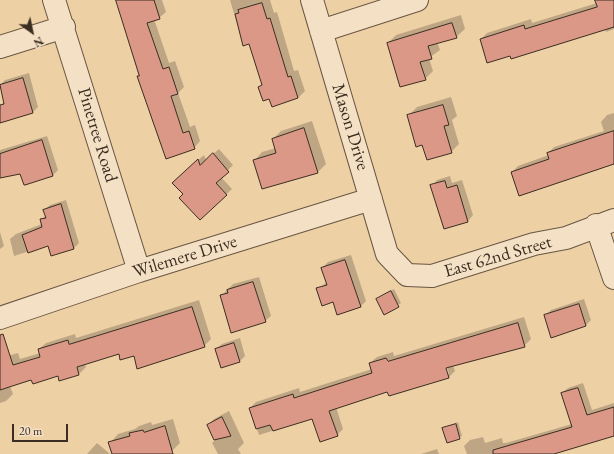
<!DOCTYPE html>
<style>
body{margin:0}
#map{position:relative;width:614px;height:454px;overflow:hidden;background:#eed0a5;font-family:"EB Garamond",serif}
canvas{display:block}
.north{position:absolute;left:12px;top:12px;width:40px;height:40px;-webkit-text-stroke:3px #f4e0c4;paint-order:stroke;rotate:147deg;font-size:11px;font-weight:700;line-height:16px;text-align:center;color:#3b2d22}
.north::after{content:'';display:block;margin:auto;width:14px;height:18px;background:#3b2d22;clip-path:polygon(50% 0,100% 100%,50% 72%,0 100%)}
.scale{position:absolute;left:12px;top:424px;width:56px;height:18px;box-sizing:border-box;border:2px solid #3b2d22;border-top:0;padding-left:5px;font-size:12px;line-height:14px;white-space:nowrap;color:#3b2d22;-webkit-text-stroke:3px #f4e0c4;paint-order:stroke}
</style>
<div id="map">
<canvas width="614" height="454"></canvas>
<div class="north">N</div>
<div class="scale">20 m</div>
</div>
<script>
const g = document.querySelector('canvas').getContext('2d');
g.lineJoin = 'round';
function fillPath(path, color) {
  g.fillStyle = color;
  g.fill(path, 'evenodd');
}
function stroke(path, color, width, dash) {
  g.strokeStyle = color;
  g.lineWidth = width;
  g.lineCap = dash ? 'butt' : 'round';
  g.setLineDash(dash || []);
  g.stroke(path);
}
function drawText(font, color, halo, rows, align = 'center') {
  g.font = font + ' "EB Garamond",serif';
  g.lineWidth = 3;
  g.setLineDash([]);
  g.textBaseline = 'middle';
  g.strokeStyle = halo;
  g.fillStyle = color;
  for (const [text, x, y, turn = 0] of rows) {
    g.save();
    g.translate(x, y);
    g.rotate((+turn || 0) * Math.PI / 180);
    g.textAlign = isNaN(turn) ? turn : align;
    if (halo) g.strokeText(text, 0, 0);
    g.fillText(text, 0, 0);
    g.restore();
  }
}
const shadow = new Path2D(`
 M118,0H162L166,12L159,18L154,19L169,63L175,61L184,87L178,93L190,127L195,125L200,141L194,148L138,77L140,75Z
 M230,0H270L274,13L277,12L294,71L298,70L305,91L298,98H270L259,87L263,84L250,42L243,44Z
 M596,0H614V29L606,32L605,29L511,55L481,39L487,33L531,19L532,23L597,3Z
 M461,15L465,29L456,37L437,42L440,50L429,58L433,71L425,79L388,43L396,35Z
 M29,73L38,107L33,112L6,120L1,105L4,102L0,85L5,80Z
 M451,97L457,116L452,120L459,144L451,152L423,144L408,116L417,107Z
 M614,113V162L512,172L518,166L549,155L548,153L554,147L604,131L601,122L607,115Z
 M312,121L326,164L318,172L254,161L262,152L276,148L273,139L281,131Z
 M47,136L58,170L53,175L25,184L21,172L0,177V150Z
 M219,149L233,165L221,177L232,189L200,219L184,194L179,177L204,155L206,160Z
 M450,176L452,183L462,180L473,215L468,221L432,186L437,180Z
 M66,200L79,243L74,248L52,255L49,245L14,256L10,239L16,234L42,224L41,220L46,215L44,210L50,205Z
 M0,232L4,246L0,249Z
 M351,255L366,301L361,306L338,314L334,301L318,289L327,282L322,268L328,262Z
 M259,277L271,316L265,321L221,296L233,284Z
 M394,289L401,303L384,313L377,299Z
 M584,299L591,320L585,326L545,316L551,310Z
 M199,300L211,339L204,346L134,355L119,353L85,364L86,367L79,374L60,380L59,375L32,379L10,386L13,394L6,401L0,403V356L4,357L18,353L20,359L40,353L39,349L46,343L75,334L76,338Z
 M524,317L531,339L524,346L453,365L455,371L449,377L388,390L336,407L343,429L337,435L313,418L259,435L250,408L256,402L299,388L300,392L372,369L370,363L377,357L393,352L394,356ZM446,363L449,374H447L444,364Z
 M240,338L245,356L240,361L222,367L216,349L222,344Z
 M583,383L592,410L614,403V435L550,454H467L464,446L470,440L483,437L485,443L502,438L503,443H506L572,424L562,393L568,388Z
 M229,411L244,443L238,449L241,454H218L212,443L215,440L208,425L214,419Z
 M173,419L180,443L172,451L163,454H113L110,443L118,434L135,429L139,426L151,422L152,425Z
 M458,422L462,436L447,442L443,429Z
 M97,443L110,454H87Z
 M437,449L439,454H421Z`);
const building = new Path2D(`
 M116,0H154L160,19L147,23L163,69L169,67L178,94L171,96L183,133L189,131L195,149L166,159L137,76H139Z
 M595,0H614V27L511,59L510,56L487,63L480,39L524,25L525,29L597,7Z
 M262,3L267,19L270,18L288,77L291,76L298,98L272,107L269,99L263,101L258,87L262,85L249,44L243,46L235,14L239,13L238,10Z
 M452,23L457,38L428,46L432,59L420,62L426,80L400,87L387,43Z
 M23,78L33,113L0,123V105L4,104L0,85Z
 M443,105L449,125L444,126L452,153L427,160L422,145L416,147L407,115Z
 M304,128L318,173L262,189L253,160L276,153L272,139Z
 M614,131V164L519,196L511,172L549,159L547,153Z
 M42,140L53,176L25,185H24L20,174L0,178V154Z
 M213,153L229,172L216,183L227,195L200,220L179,198L183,194L172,183L198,159L200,165Z
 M445,181L447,188L457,185L468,222L444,229L430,185Z
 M61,204L74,249L51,256L48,246L28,253L22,235L42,227L40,219L46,218L43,210Z
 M345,260L361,307L337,315L333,302L322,306L316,288L327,285L321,268Z
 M253,282L266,322L231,333L220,295L228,293L227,290Z
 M391,291L399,307L384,315L376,299Z
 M579,304L586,326L551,338L544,315Z
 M192,307L205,347L137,369L134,356L120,360L119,354L77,367L79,375L59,381L58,376L33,384L31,380L0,390V335L3,334L13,365L40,357L38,349L68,340L69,344Z
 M518,323L525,347L446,368L449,378L389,396L387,392L329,411L338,436L320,442L312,419L273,431L270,425L256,429L249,408L293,394L294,398L372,373L369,363L386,358L388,361Z
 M234,343L240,362L221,368L215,349Z
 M578,388L587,415L614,407V436L554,454H493V450L572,427L561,393Z
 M222,417L231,436L214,440L207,425Z
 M456,424L460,439L447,443L442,428Z
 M165,426L173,454H112L108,442L130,436L129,433L143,430L144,432Z`);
const street = new Path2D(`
 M54,0L139,271
 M312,0L387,254L407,275L432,276L534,244L566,238L614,220
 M321,31L417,0
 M0,47L64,27
 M596,225L614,278
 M0,318L139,271L371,199`);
const streetNames = [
 ["Mason Drive",350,127,73],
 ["Pinetree Road",97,135,73],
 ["Wilemere Drive",185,257,-17],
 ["East 62nd Street",498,257,-16]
];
fillPath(shadow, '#0003');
fillPath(building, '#db9886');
stroke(building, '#3b2d22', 1);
stroke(street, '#685643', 24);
stroke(street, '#f4e0c4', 22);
drawText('18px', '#3b2d22', '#f4e0c4', streetNames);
</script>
